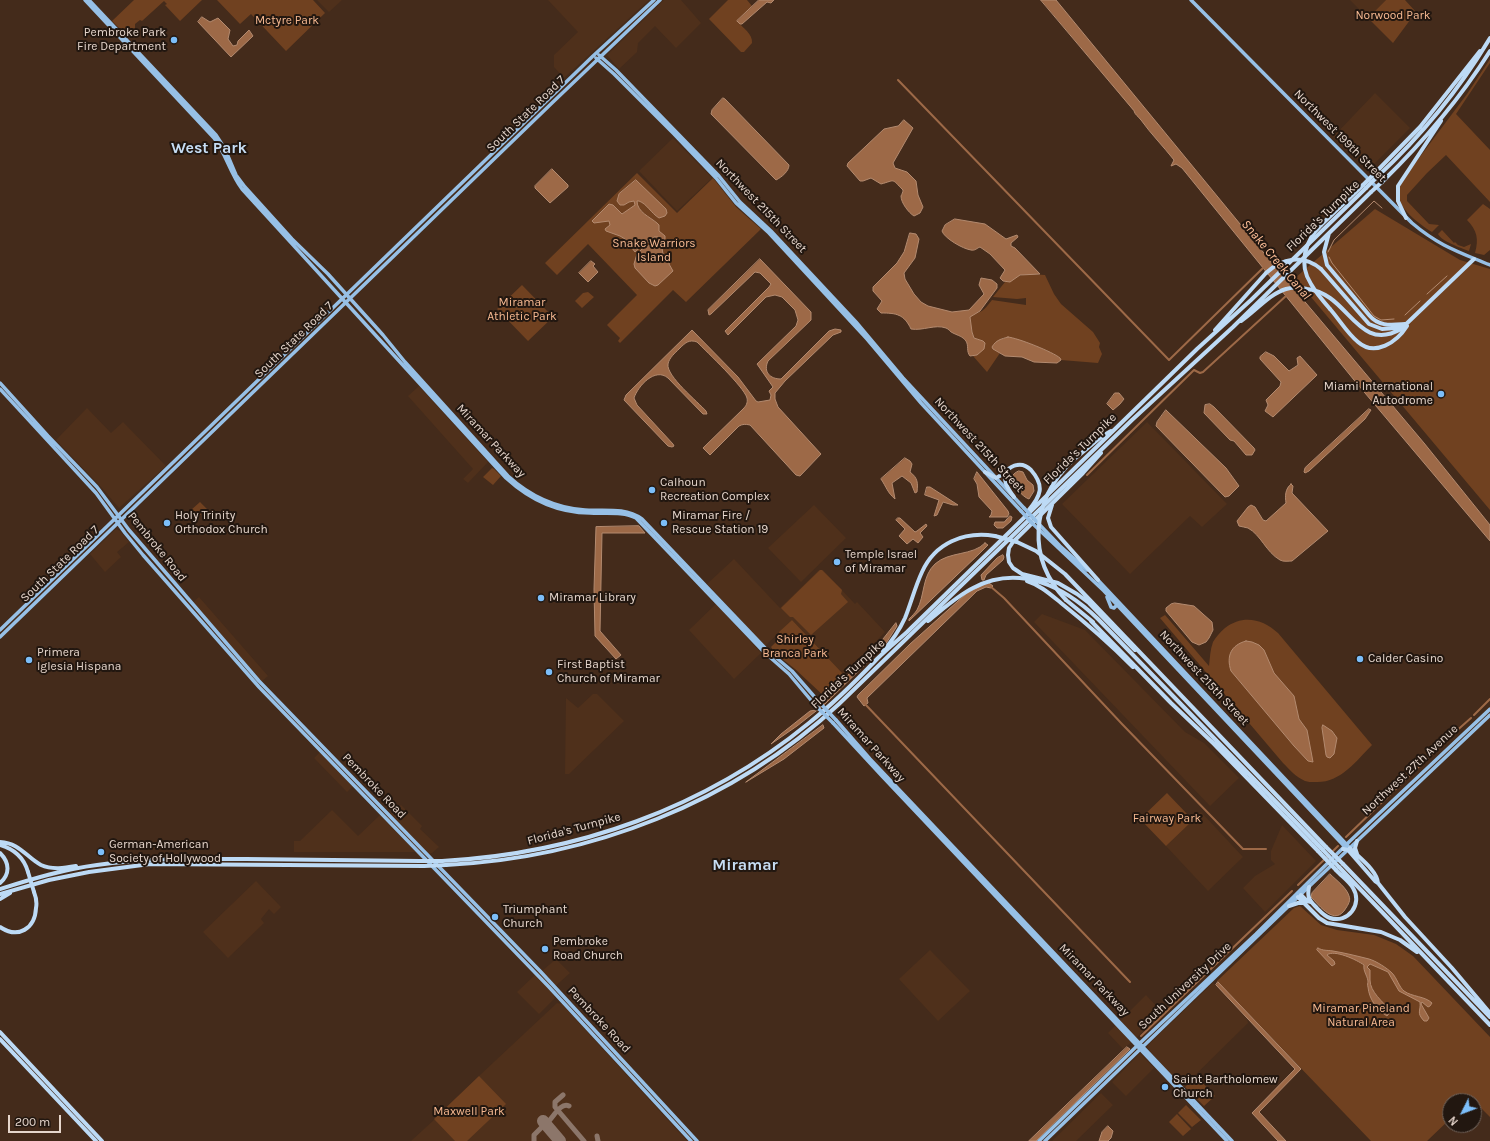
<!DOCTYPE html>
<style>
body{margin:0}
#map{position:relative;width:1490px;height:1141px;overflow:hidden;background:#442b1b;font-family:Karla,sans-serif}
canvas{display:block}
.north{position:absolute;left:1442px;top:1093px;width:40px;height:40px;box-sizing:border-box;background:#221710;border:1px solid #70635b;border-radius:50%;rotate:228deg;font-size:11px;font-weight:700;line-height:16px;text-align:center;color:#e6d6cc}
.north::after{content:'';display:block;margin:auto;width:14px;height:18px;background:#7cbef9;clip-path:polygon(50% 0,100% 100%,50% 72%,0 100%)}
.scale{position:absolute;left:8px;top:1115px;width:53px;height:18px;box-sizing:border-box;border:2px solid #e6d6cc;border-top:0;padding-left:5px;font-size:12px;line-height:14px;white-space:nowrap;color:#e6d6cc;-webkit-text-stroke:3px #221710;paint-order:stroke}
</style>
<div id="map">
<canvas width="1490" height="1141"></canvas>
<div class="north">N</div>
<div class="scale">200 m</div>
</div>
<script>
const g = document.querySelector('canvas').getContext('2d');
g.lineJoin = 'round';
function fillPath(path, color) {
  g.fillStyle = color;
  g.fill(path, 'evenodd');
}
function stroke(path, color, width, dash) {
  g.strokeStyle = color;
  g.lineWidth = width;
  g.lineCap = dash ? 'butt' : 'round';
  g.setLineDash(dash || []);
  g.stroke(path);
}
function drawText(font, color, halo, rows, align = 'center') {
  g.font = font + ' Karla,sans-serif';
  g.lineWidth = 4;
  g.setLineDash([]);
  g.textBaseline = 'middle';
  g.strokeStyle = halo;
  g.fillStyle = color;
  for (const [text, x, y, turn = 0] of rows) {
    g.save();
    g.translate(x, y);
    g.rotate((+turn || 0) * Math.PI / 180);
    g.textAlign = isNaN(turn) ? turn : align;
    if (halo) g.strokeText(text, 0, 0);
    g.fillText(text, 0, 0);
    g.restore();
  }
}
const built = new Path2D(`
 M317,0H342L329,12Z
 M548,0H649L564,78L554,67V55L578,32Z
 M664,0H681L701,23L676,48L655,26L638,43L637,52L619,69L607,55Z
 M1350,0H1386L1368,18Z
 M1375,93L1410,128L1370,168L1344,149L1333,137Z
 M673,138L712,178L677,211L639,171Z
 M419,386L488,462L468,483L463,479L473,469L408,396Z
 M87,408L111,433L123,422L166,466L119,508L102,488L56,440Z
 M1147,422L1227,504L1202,527L1190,516L1130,574L1062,504Z
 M814,505L846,538L801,582L768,548Z
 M116,529L120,531L129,542L117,552L121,557L105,572L90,554Z
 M734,559L780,608L819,570H823L855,604L857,602L885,632L844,675L792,620L765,646L707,584Z
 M199,597L268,676L261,682L192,603Z
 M716,604L761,653L734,679L689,630Z
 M1042,614L1085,630L1185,732L1204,743L1239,778L1210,806L1034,622Z
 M593,694H597L624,721L569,774H565L566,698L578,708Z
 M320,752L353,786L347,792L314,758Z
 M401,805L422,826L420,829L439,847L432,853L419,857L415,852H294V841H300L332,810L358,836L380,815L385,819Z
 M1201,812L1243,857L1208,891L1166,846Z
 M1282,825L1316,861L1265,912L1243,888L1255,876L1275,864L1271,860V851Z
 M256,881L281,907L274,914L269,909L261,919L264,923L228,958L203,932Z
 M930,950L970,991L938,1021L899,979Z
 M556,959L570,973L551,990L555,998L539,1014L517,992L536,974L542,971Z
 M1213,983L1247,1019L1248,1023L1183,1087L1147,1048L1148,1045Z
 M1146,995L1163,1013L1134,1040L1123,1049L1108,1033Z
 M557,1003L562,1004L687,1141H465L479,1076Z
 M1140,1053L1154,1068L1126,1096L1112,1082Z
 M1101,1093L1113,1105L1076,1141H1052Z
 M435,1119L456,1141H411Z`);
const green = new Path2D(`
 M134,0H202L180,21L165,5L167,4L164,1L142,21L140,20L135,24V28L137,30L129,38L112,21Z
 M217,0H313L325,13L286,51L251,14L240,24Z
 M728,0H747L752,6L737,21C743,28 753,34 752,43L744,52H741L709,19Z
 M1386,0H1405L1416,12L1393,43L1368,18Z
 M1490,59V63L1456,114L1490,150V202L1446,155L1427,173L1407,195V201L1429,224L1439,225L1432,232C1419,224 1397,208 1398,191C1399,188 1401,185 1401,182L1467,94Z
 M637,173L677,213L713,178L736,207L761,229L686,302L673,290L620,343L618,341L620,338L607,325L637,295L588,244L557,275L545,263Z
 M1483,204L1490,209V250L1484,255L1475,253C1479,239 1477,230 1467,220Z
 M1375,209L1460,260L1490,269V510L1295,278Z
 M1442,230L1454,243L1455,242L1458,245L1464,247L1471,244L1469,251C1461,248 1441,241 1438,234Z
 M1030,274L1045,275L1054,294L1061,304L1093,332L1100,343L1099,347L1102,354L1098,363L1061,360L1060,358C1048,350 1016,336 1002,338L993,349L1000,353L987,372L973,356L977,355L983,341L974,338L972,332L970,317L975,313C983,313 987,306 992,300L1026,305V298L1017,299L993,297L1005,282H1008L1017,276Z
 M522,285L553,317L528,341L497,309Z
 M588,292L594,297L582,308L575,301L583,293Z
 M492,468L494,469L501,476L493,485L483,477Z
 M200,502L207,509L198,517L191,510Z
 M820,570H822L842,590L841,594L848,602L811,635L793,617H790L781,608Z
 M1165,615L1209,666C1210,658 1210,650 1213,642C1216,637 1220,632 1225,628C1243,614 1263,619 1278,633L1372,745C1356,761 1340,784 1314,782C1311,782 1308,782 1305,781C1296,777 1290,770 1283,763L1160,618Z
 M792,620L844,675C837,682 833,690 825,697L795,669L772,651L773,650L771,647L779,639V632Z
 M1167,793L1188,815L1189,824L1166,846L1140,819Z
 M1300,906L1321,925L1337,930L1374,935L1396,944L1413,956L1490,1037V1117L1471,1098L1468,1101H1450V1119L1427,1141H1371L1217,981L1294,908Z
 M479,1076L506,1104L467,1141H455L434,1119Z
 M1196,1076L1215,1096L1204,1106L1185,1087Z
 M1186,1105L1201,1120L1192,1127L1178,1113Z
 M1177,1114L1191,1129L1183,1136L1169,1122Z`);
const water = new Path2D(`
 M759,0H774L771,3L767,2L742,24H740L737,21Z
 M1041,0H1056L1268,258L1424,443L1490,525V541L1354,380L1182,168L1176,164L1171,166L1174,160C1163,146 1151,134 1141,120C1138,116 1135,115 1134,111Z
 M202,17L210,22L218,18L230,30L228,39L233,46L237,45L238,41L249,30L253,36L231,57L198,22Z
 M723,98L725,99L789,165C789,171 782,177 776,180L774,178L711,114L712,110Z
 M904,120L913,128L893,163L895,168L907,172L916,181L918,195L923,207L920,213L914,216C909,213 901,203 901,196C902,194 903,192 903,190C891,178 896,180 881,184L871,178L863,181H860L847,166L848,163L884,129L898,126Z
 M552,169L568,185V187L550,203L535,188V186Z
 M636,180L666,209L667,213L665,216L659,218C651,213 647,204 639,201H637C637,212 650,217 657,223L659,225V231L665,236V239L662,242L660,241L658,237H654L652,241L644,244L635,252L625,239L620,236L606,231L605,229L610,225L609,221L594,223L592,221L609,204L613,205L622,214L635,205L634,201L629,202L624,205H620L617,201L619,194Z
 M955,219L985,224L1006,239L1017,235L1018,237L1011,243V246L1015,248L1040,274L1020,275L1010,282L1003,281L1000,278L1005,270L990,254L980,247C977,248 975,251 971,250C963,249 944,238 942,231L945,225Z
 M910,233L916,234L919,239L915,258L904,273L905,279L914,294L921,302L928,306L952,312L969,310L984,294L979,285L981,278L992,280L997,284V288L980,311L970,317L972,332L974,338L983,341L985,343L984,349L977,355L970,356C966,351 969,346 966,341C962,336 959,336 953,333C950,332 949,329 946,328C935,324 923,331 911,329C904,314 896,313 881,313L877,309L882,301L873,291V287L897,263L904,252Z
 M659,244L662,248L663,254L669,256L671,258L669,264L673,271L658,285L655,286L649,283L635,268L634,264L637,254L642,249L648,246Z
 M760,259L811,312V320L768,361C763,372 770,379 781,379L829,331L835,329L841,330V332L833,335L785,381L775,393V399L778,407L821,454L800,476L796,475L750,425C745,424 743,424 739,426L710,455L703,448L743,409C746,406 748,403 747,398C744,387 707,352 697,342C689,339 685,343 679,349C675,353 669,358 668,364C666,376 698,402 706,411L707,414H703L668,378C655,367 638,386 634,398L637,405L673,444L674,446L672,447L668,446L624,400L626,395L692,330L738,377L756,401L758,402L770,400L771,395L769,391L773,387L757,364L796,326L798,320L795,310L782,297L775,295L766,297L728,335L725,331L769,287L771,284L760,273L755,272L711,314L709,315L708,310Z
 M591,261L595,264L593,266L598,272L588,282L579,273Z
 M1008,337C1018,338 1053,352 1060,358L1061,360L1057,363L1034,362L1022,357L1005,356L993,349L992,347C996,340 1001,339 1008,337Z
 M1266,352L1274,356L1289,371L1298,365L1297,358L1300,356L1317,375L1316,376L1273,417L1265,411L1268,405L1266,400L1280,386L1281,382L1260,359V357Z
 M1115,393H1119L1124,399L1120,404L1113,410L1107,404Z
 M1210,404L1214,407L1254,448L1255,450L1252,455H1246L1234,441L1230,440L1204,413L1205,405Z
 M1369,409L1371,410L1365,419L1309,471L1305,473L1304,472L1305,468Z
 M1166,410L1226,468L1239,486L1229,496L1225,497L1156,426L1157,422Z
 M905,458L910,461L912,464L910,472C918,478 918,483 917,492L915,493L911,483L902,476L892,483L895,499C887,492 887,488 881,479Z
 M1019,471L1023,472L1027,480L1033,485L1034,491L1029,499C1022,497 1011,483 1012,476L1015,473Z
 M977,472L1008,511L1009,514L1007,517H989L991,515L992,511L979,497L977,484L974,479Z
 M1291,484L1293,486L1292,493L1328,531L1292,561C1289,561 1283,562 1280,560C1266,552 1261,535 1248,528C1245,527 1242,527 1239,526L1237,521L1248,507L1251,505L1255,507L1263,520L1266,521L1286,503C1285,496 1285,489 1291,484Z
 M927,487H930L958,505H953L943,502L937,515L934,516L939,500L925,495Z
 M1010,516L1012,517L1011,521L1003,528H997L994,525L995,522H1004Z
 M898,518H900L915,532L917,531L926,524L927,526L920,533L923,537L918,543L913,539L907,544L899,536L905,529L896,520Z
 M639,526L645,533H602L600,631L621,655L616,659L595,636L594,589L596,527Z
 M985,543L988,545L980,553L909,621V619C912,616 915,613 917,610C925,595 922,576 935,564C949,551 973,556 985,543Z
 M1003,555L1004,557L1003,560L986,575L984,580H982L981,575L997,558Z
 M989,583L993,586L991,588L986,587L977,591L867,698L868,703L864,706L857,697L858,695L910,644L967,593Z
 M1175,603L1194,606L1212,622L1213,630L1209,638L1206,642L1199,645L1192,642L1166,611V608L1171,604Z
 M896,623L897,626L885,645L825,704L797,726L771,744L781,734L810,711L816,710L825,701L824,700L835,690L841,682L879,644Z
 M1246,641L1252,642L1259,645L1264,650L1274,673L1294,696L1299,719L1307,730L1313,762L1308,761L1294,746L1231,671C1226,656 1231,645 1246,641Z
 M823,725L824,728L784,759L746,782Z
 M1323,725L1332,731L1337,738L1334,754L1330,758L1327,757L1326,755L1322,728Z
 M1330,874C1336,880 1347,888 1349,896C1351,900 1348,905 1346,908C1335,927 1320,906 1311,897L1312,893Z
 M1318,948C1323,951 1327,950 1333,951C1345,953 1357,956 1369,959C1376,961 1387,968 1392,973C1397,978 1399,987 1404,991C1412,997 1425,996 1432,1003L1430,1006L1428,1007L1422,1002L1421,1004L1429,1018L1427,1021H1424C1416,1012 1421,1012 1420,1002L1399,991L1388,972L1370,964L1367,967L1370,970C1370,973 1370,977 1370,980C1370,992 1383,1002 1391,1011L1387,1016C1377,1010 1369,999 1368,987C1367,985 1368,983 1368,981C1367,975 1363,971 1364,965C1357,960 1334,949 1327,955L1334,961L1335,964L1332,966L1317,950Z
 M1218,982L1301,1069L1259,1112L1286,1141H1278L1252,1113L1295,1069L1216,985Z
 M1127,1047L1130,1049L1036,1141H1029Z
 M1108,1126L1113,1131L1111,1138L1108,1141H1099L1102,1132Z`);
const stream = new Path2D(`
 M1328,252L1334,240L1374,201L1382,208
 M1329,257L1332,263L1374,316L1381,320L1394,319
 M1427,294L1447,276
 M1405,315L1420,301`);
const canal = new Path2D(`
 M898,80L1169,360L1264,267
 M1087,475L1194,370L1200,373L1203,372L1287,295
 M990,586L1004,598L1122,724L1243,849H1266
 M864,703L1130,982
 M1474,715L1490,699
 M1445,741L1471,718
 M1346,837L1438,748
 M1332,852L1338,846
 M1298,885L1329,855
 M1141,1036L1292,891`);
const taxiway = new Path2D(`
 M563,1095L555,1102V1107L584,1141
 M550,1129L547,1125L548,1122C554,1116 561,1102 569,1106
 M597,1136L598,1141
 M534,1141V1135L545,1124`);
const runway = new Path2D(`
 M543,1121L560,1141`);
const major = new Path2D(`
 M85,0L214,138C226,154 230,173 242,189L506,478C530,500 558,513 590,513C605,514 623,511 636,518L764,652L789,674L815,705
 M89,0L216,135L225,149L236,175L245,187L292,239L328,274L383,335L405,362L508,476C530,496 556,508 585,510C604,511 625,507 642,519L766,649L792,671L819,702
 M1191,0L1412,223C1439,246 1459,252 1490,265
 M599,55L616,70L719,176L740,202L771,231L856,322L903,378L1024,508
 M596,58L614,74L674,134L716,178L736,203L769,233L867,339L921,403L1021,511
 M0,383L48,436L97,487L129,530L259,681L540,971L697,1141
 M0,389L96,493L125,533L143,555L259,687L549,987L691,1141
 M1036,521L1060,546L1087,570
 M1033,524L1104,591L1346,848
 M1096,578L1348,846
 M1107,597L1111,607L1114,608L1117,605
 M0,630L593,56L654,0
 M0,637L553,102L660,0
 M836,720L870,759L1232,1141
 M833,723L882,776L1227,1141
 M1039,1141L1140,1043L1256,934L1350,841L1490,709
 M1045,1141L1298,897L1490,715`);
const highway = new Path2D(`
 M1374,174L1420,127L1480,51
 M1377,177C1421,136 1459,90 1490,38
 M1382,182C1423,142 1460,99 1490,51
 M1406,218L1398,201V186L1441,121
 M1321,225L1363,185
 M1329,233L1324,252L1327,265L1369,315C1379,327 1391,325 1405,324
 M1321,269L1369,324L1382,329L1395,328L1399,326
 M1330,309C1339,319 1347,333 1358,342C1375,357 1397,342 1407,326
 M1241,321C1256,311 1269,294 1286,289C1293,287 1300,287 1307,289C1316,290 1323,293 1330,298C1353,314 1366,349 1401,329L1474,259
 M1215,330L1266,273
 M1101,453L1083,473L1013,542L1009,548L1008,555L1009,562L1013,568L1022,574L1058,583L1077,594L1089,603L1135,650
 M1072,461L1101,437L1111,431
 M1007,471C1002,481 1008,489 1014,497
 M985,472L996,478C1004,475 1008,466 1017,465C1022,464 1027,466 1031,470C1045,486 1041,496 1028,511
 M1052,505L1048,518L1051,527L1098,580
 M1017,542L1036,551L1065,574L1326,847
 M1027,581C1040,585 1050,594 1061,603C1086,623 1110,644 1133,667
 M1066,600L1093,622
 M928,621C943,609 957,596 973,588C1019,564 1064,586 1098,619L1323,850
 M1091,621L1171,703L1214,744L1318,851
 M883,651C892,641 899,631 905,618C911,603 915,587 922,572C935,543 964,531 995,536
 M1357,841L1355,848L1357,854
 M0,842C20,843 26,857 41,865C52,870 65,868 76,866
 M0,845C14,849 24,858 28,872
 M1350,848C1358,857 1377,870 1378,883
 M1343,849L1348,850L1375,881L1378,883L1405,917L1452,968L1490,1013
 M0,853C10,863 10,874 0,883
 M442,861C576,854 705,808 809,723C834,703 856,681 877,659C886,650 897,641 907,632L1197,349L1251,300L1366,188
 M1343,864L1490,1017
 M446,865C590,858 733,803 839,704L1132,420L1233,327L1371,192
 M1339,867L1490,1025
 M1309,887C1307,896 1309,900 1315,906C1320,911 1324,916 1330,918C1348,924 1363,904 1353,888C1349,881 1341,876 1336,870
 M0,889C32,879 65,869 97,865C147,858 196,859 246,859C304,860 362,860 420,861
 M0,894L49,880L89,872L150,864L424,866
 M1301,895L1307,901L1311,902
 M1298,897L1319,918L1327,923L1381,932L1400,940L1417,952
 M0,899L10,893
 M1289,906L1298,903H1304
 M0,927C18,939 35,929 36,908C37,903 36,897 34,892
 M0,1032L102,1141
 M0,1039L96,1141`);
const majorBridge = new Path2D(`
 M1024,508L1036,521
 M1021,511L1033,524
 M819,702L836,720
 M815,705L833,723`);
const highwayBridge = new Path2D(`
 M1363,185L1374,174
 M1366,188L1377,177
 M1371,192L1382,182
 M1321,225C1305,241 1298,264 1311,284C1316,293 1323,301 1330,309
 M1266,273C1282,258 1303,254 1321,269
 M995,536L1017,542
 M1066,600C1026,558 1031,501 1072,461
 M1326,847L1343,864
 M1323,850L1339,867
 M1318,851L1336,870
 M420,861H442
 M424,866L446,865
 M28,872L34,892`);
const markers = [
 [174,40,4,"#7cbef9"],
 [1441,394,4,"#7cbef9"],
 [652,490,4,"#7cbef9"],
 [167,523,4,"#7cbef9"],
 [664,523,4,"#7cbef9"],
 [837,562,4,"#7cbef9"],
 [541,598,4,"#7cbef9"],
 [1360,659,4,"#7cbef9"],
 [29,660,4,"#7cbef9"],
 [549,672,4,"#7cbef9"],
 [101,852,4,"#7cbef9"],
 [495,917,4,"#7cbef9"],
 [545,949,4,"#7cbef9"],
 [1165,1087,4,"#7cbef9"]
];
const parkNames = [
 ["Norwood Park",1393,16],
 ["Mctyre Park",287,21],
 ["Snake Warriors",654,244],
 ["Island",654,258],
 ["Miramar",522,303],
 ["Athletic Park",522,317],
 ["Shirley",795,640],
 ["Branca Park",795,654],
 ["Fairway Park",1167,819],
 ["Miramar Pineland",1361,1009],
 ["Natural Area",1361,1023],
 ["Maxwell Park",469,1112]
];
const poiNames = [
 ["Pembroke Park",166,33,"right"],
 ["Fire Department",166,47,"right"],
 ["Miami International",1433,387,"right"],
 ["Autodrome",1433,401,"right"],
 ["Calhoun",660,483],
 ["Recreation Complex",660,497],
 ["Holy Trinity",175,516],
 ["Orthodox Church",175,530],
 ["Miramar Fire /",672,516],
 ["Rescue Station 19",672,530],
 ["Temple Israel",845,555],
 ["of Miramar",845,569],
 ["Miramar Library",549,598],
 ["Primera",37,653],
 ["Iglesia Hispana",37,667],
 ["Calder Casino",1368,659],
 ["First Baptist",557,665],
 ["Church of Miramar",557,679],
 ["German-American",109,845],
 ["Society of Hollywood",109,859],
 ["Triumphant",503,910],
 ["Church",503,924],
 ["Pembroke",553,942],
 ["Road Church",553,956],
 ["Saint Bartholomew",1173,1080],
 ["Church",1173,1094]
];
const streetNames = [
 ["South State Road 7",526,114,-44],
 ["Northwest 199th Street",1340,136,45],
 ["Northwest 215th Street",761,206,46],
 ["Florida's Turnpike",1323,216,-44],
 ["South State Road 7",294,340,-44],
 ["Miramar Parkway",491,441,47],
 ["Northwest 215th Street",979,445,47],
 ["Florida's Turnpike",1080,449,-44],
 ["Pembroke Road",157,547,51],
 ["South State Road 7",60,564,-44],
 ["Florida's Turnpike",848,674,-43],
 ["Northwest 215th Street",1204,678,47],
 ["Miramar Parkway",871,745,48],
 ["Northwest 27th Avenue",1410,770,-43],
 ["Pembroke Road",374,786,46],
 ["Florida's Turnpike",574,829,-15],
 ["Miramar Parkway",1094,980,46],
 ["South University Drive",1185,986,-43],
 ["Pembroke Road",599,1020,47]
];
const waterNames = [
 ["Snake Creek Canal",1276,260,50]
];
const districtNames = [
 ["West Park",209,148],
 ["Miramar",745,865]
];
fillPath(built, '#4f301b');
fillPath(green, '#704120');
fillPath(water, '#9d6947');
stroke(water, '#b38a6f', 1);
stroke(stream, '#b38a6f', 1);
stroke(canal, '#9d6947', 2);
stroke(taxiway, '#8c766a', 5);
stroke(runway, '#8c766a', 12);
stroke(major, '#97c0e6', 3.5);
stroke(highway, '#bddaf5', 4);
stroke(majorBridge, '#97c0e6', 3.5);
stroke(highwayBridge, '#bddaf5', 4);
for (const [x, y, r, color] of markers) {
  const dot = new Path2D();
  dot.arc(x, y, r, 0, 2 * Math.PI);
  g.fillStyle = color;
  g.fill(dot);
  stroke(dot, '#221710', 1.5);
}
drawText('12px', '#f7b991', '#221710', parkNames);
drawText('12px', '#e6d6cc', '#221710', poiNames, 'left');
drawText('12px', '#e6d6cc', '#221710', streetNames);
drawText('italic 13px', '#febf97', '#221710', waterNames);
drawText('bold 16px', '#c6ddf4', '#221710', districtNames);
</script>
